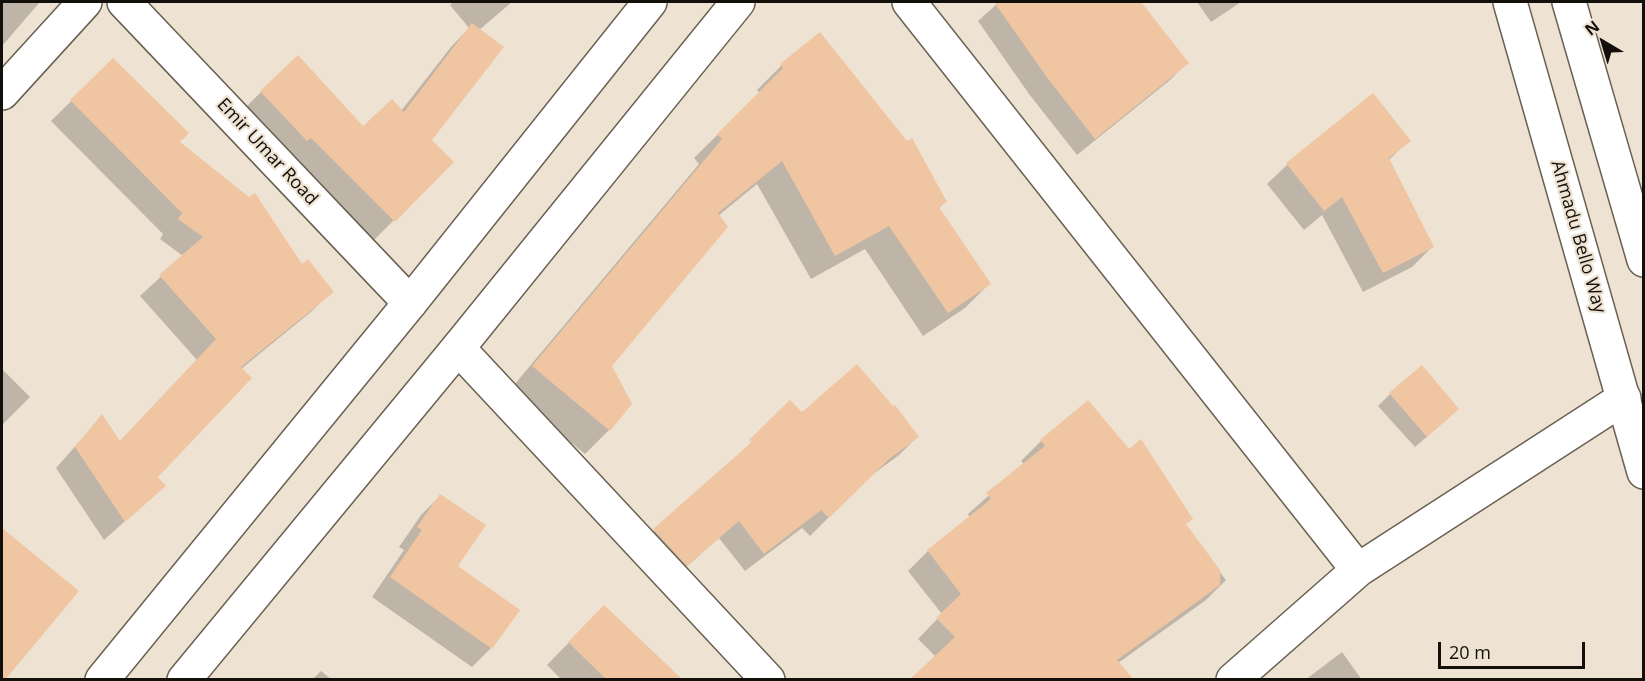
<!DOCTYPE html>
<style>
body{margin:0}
#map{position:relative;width:1645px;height:681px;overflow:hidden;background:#eee2d2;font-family:"Open Sans",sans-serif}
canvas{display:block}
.frame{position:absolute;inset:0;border:3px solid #130f0a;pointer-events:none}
.north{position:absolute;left:1573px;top:12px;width:60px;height:60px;-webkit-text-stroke:4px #eee2d2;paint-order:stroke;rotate:322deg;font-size:16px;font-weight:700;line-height:24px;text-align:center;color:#130f0a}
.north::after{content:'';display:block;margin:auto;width:21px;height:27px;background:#130f0a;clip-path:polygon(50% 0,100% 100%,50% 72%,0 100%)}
.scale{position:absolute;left:1438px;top:642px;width:147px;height:27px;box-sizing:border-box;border:3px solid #130f0a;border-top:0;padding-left:8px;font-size:18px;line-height:21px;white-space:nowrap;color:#130f0a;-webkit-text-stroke:4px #eee2d2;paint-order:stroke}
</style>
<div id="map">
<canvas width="1645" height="681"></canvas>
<div class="frame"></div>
<div class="north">N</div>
<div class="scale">20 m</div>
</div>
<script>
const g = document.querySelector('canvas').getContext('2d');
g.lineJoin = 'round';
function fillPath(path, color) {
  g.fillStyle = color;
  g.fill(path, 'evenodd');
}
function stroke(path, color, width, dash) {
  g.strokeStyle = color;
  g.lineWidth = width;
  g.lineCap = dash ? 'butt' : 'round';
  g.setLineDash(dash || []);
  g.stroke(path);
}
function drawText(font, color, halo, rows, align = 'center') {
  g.font = font + ' "Open Sans",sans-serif';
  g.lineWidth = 4.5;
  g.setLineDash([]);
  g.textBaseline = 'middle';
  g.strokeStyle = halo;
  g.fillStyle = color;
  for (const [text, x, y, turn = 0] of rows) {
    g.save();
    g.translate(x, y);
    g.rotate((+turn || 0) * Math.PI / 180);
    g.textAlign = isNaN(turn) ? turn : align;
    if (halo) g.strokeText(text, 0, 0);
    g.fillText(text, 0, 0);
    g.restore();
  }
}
const shadow = new Path2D(`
 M2,2H40L2,46Z
 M453,2H512L479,30L430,140L452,162L371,243L239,114L261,92L363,128L401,111L451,47L469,28L450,5Z
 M999,2H1139L1187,63L1170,80L1077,155L1029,94L978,21Z
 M1197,2H1241L1211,22Z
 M820,34L945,202L938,209L989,284L965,308L923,336L865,249L811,279L757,184L718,216L610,365L609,430L585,454L509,391L699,164L694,158L760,93L757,90L781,66Z
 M113,60L178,142L302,266L332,291L312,311L241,369L156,477L164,486L104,540L56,468L102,416L119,442L197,360L140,296L183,256L160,239L163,234L51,121Z
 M1372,95L1409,140L1389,160L1432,247L1412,267L1363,292L1322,215L1304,230L1267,184L1287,165Z
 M2,369L30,397L2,425Z
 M1390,394L1445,421L1415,447L1378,406Z
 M790,402L802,414L917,437L899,455L868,478L810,536L802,528L745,571L719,538L668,583L635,548L733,461Z
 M1088,402L1226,580L1206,600L1118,663L936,657L918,639L942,614L908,571L928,551L970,518L968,514L1024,464L1021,461L1041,441Z
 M440,496L456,567L491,648L472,667L372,597L404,550L399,547L421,515Z
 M6,533L3,680H2V538Z
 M582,629L645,680H562L547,665Z
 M1342,652L1362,680H1305Z
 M321,671L332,680H312Z`);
const building = new Path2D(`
 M994,2H1141L1189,63L1095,139L1046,76Z
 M472,23L504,47L432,140L454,162L395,222L311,138L307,141L260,91L298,55L363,126L392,99L404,112Z
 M820,32L907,141L912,138L947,202L939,207L991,284L948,313L889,226L835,256L782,161L718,213L728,227L612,366L632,404L610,431L532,366L722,139L717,134L783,68L780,64Z
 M113,58L189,133L180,142L249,197L255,193L302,264L308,259L334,292L241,367L252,378L158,477L166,486L125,522L75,447L102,414L120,441L216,339L159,275L203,237L178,219L182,213L70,100Z
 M1373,93L1411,141L1389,158L1434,247L1383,273L1342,197L1324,211L1286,163Z
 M857,364L893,406L895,405L919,437L889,459L829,518L821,510L764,554L739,521L687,566L653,529L752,442L749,440L790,400L802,412Z
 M1422,365L1459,409L1427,437L1389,393Z
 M1088,400L1129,449L1141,439L1193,519L1186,524L1220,570V585L1117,660L1134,680H909L955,637L936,618L961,594L927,550L991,499L986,493L1045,446L1040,440Z
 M440,494L486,525L458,566L520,610L492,649L390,577L422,530L417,527Z
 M2,528L79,591L5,680H2Z
 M604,605L683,680H607L568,642Z`);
const minor = new Path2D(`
 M124,2L410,303
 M909,2L1358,570
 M2,93L85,2
 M458,348L768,680
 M1233,680L1358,570L1624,398`);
const tertiary = new Path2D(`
 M102,680L410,303L650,2
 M184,680L458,348L738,2`);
const primary = new Path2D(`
 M1510,2L1644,472
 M1569,2L1644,260`);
const streetNames = [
 ["Emir Umar Road",267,152,47],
 ["Ahmadu Bello Way",1578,237,74]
];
fillPath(shadow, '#0003');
fillPath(building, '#f0c5a2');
stroke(minor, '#6a6052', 36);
stroke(tertiary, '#6a6052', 36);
stroke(primary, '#6a6052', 36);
stroke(minor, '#fff', 33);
stroke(tertiary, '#fff', 33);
stroke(primary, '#fff', 33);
drawText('18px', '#130f0a', '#eee2d2', streetNames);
</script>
